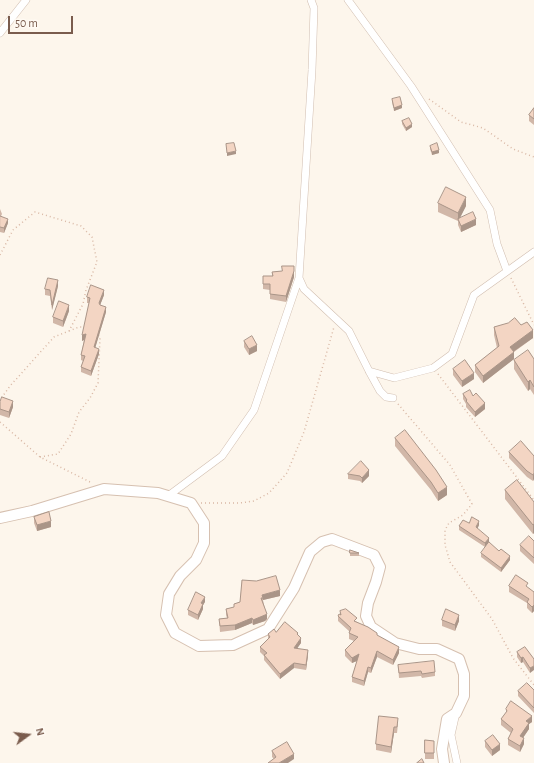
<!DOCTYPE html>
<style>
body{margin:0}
#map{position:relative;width:534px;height:763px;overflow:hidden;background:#fdf6ec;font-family:"Alegreya Sans",sans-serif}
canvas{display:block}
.north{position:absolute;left:8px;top:715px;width:40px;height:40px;-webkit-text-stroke:3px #fffaf3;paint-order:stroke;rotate:75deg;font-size:11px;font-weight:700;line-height:16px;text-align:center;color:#7a5c4d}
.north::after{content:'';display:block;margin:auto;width:14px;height:18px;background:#7a5c4d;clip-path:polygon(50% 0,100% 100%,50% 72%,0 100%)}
.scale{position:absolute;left:8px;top:16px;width:65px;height:18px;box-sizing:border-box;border:2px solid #7a5c4d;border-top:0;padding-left:5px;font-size:12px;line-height:14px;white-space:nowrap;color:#7a5c4d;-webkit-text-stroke:3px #fffaf3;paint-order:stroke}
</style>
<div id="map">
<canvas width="534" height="763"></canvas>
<div class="north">N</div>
<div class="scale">50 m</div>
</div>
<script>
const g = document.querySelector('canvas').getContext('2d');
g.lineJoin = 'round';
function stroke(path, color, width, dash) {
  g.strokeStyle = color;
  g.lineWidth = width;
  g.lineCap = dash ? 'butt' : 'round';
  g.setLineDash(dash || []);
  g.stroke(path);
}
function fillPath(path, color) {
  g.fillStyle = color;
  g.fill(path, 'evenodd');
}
const path = new Path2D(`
 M429,99L461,122L483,128L513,149L534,157
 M0,255L13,230L35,212L81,226L92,237L97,262L86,290L83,304L69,331L54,337L10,386L0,400
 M511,278L534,325
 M69,331L79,327H84
 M438,374L534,500
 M398,404L450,465L472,504L463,515L449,523L445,530V545L450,562L492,619L513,658L534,685
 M0,422L40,457L92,483
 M40,457L58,454L71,434L79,412L90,398L98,383L100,338L99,335
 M201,503H240L254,501L269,493L287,473L304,432L334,327`);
const street = new Path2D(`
 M348,0L411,86L490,210L497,244L507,271
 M0,33L26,0
 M299,278L304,289L349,331L369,371L380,391L386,397L393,398
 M369,371L394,378L433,368L452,354L474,295L534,252
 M168,496L222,456L254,410L299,278L312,70L314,8L311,0
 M456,713L451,735L457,763`);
const secondary = new Path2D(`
 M0,518L32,511L104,489L158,493L191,503L204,523V543L196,560L180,576L169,594L166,615L175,633L199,646L233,645L268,629L294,588L310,552L322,542L332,539L374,555L380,567L376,582L368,603L366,616L371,627L395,643L419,649H437L459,659L464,674V696L456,713L447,719L442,749L444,763`);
const wall = new Path2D(`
 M392,99L402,108L394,111L392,102Z
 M534,108V125L529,121V115Z
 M402,121L412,127L406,131L402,124Z
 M430,146L439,153L432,155L430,149Z
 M438,203L466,206L459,218L476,225L461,232L458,225V221L438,212Z
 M0,209L2,214L1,216L8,223L4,233L0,232Z
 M294,266V277L286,302L270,299V290L263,289V284L272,276V272L282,271Z
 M58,286L52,310L50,296L45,295V289Z
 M104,295L100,305L106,312L95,348L99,354L91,376L81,372V367L83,361L81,360V355L84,340L82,341L89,303H87V297Z
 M69,311L63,327L53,323V317Z
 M521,325L533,338L514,352V359L483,383L475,372V365L497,348L494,335V327Z
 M244,341L257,351L249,355L244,347Z
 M534,359V395L530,389L528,391L514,369V360Z
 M453,369L474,379L462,387L453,375Z
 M463,394L473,396L485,409L475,417L466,407V404L463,399Z
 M0,402L13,407L9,418L0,415Z
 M395,438L447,495L438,501L431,490L395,446Z
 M509,452L534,456V479L533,481L527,477L509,458Z
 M348,474L369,476L362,483L360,481L348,479Z
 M505,490L534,502V533L533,534L505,499Z
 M34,517L51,527L37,531L34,523Z
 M469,523L479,525L477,529L489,542L485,547L459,530V526Z
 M534,541V564L520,551V545Z
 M350,550L359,553V556H350Z
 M481,553L510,560L501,572L481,557Z
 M242,580L280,596L263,600L267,619L265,621L253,625L252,623L235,630L220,632L219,619L227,618L226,615V609L234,608V604L240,602Z
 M509,586L528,588L534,592V611L532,613L527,608V603L509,592Z
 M205,602L203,605V609L198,620L188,615V610Z
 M340,611L377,635L399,653L393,665L377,657L371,673L368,672L364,686L352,682V677L357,661L352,663L345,656V650L354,641L349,639V633L350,632L338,621V616L340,615Z
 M442,620L459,621L455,631L442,626Z
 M276,632L298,635L301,643L297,648L308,655L306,670L294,668L280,679L264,660V656L260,652V647L268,639V634Z
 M517,652L534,659L530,673L523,662L521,663L517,657Z
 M398,665L435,672V676L422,678L421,676L399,678Z
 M534,690V713L518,696V691Z
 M506,709L532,722L529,724V729L523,738L524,744L520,752L508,745V739L511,733L501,725V719L506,713Z
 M379,716L398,724L397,733H394L391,753L376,750V744Z
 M425,740L434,741V759H425Z
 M485,741L500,750L492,756L485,747Z
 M272,751L294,759H274L272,757Z`);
const shadedWall = new Path2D(`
 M402,105V108L394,111V108Z
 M412,124V127L406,131V128Z
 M439,150V153L432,155V152Z
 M236,151V154L227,156V153Z
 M466,197V206L459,220L458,219V222V213Z
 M8,219V223L4,233V228Z
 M476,219V225L461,232V226Z
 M294,271V277L286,302V296Z
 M58,280V286L52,310V305Z
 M104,290V295L99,308V303Z
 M69,305V311L63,327V321Z
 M106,307V312L94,352V347Z
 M533,330V338L510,354V347Z
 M86,334V339L82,341V335Z
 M257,345V351L249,355V349Z
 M99,349V354L91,376V371Z
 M514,352V359L483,383V376Z
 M474,373V379L462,387V381Z
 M530,380V389L528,391V382Z
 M13,401V407L9,418V412Z
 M485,403V409L475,417V412Z
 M369,470V476L362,483V478Z
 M534,473V479L533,481V475Z
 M447,487V495L438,501V493Z
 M51,521V527L37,531V525Z
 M479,521V525L476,532V527Z
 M534,524V533L533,534V525Z
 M489,538V542L485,547V543Z
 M510,556V560L501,572V568Z
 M280,590V596L263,600L262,595Z
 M205,597V602L203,605V609L198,620V615L201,603Z
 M534,605V611L532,613V607Z
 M267,614V619L265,621L253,625V620Z
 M459,615V621L455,631V625Z
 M252,618V623L235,630V625Z
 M301,638V643L294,653V648Z
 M399,647V653L393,665V660Z
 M308,650V655L306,670V665Z
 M377,651V657L371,673V668Z
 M359,654V660L352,663V658Z
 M523,657V662L521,663V658Z
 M294,663V668L280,679V674Z
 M534,666V670L530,673V668Z
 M368,667V672L364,686V681Z
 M532,716V722L529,724V729L520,742V736L526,721Z
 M394,727V733L391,753V747Z
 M524,738V744L520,752V746Z
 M500,744V750L492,756V750Z
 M294,754V759L288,763H279Z`);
const building = new Path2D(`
 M400,97L402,105L394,108L392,99Z
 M534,108V119L529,115Z
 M409,118L412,124L406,128L402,121Z
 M234,143L236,151L227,153L226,144Z
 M437,143L439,150L432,152L430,146Z
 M446,187L466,197L458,213L438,203Z
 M473,212L476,219L461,226L458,219Z
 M0,216L8,219L4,228L0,227Z
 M282,266H294V271L286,296L270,294V284H263V276H273L272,272L282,271Z
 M48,278L58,280L52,305L50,290L45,289Z
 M91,285L104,290L99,303L100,305L106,307L94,347L99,349L91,371L81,367L85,356L81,355L86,334L82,335L90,298L87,297Z
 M59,301L69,305L63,321L53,317Z
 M515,318L521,325L527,322L533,330L510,347L514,352L483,376L475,365L499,346L494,327L508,323Z
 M252,336L257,345L249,349L244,341Z
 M528,350L534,359V387L530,380L528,382L514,360Z
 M465,360L474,373L462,381L453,369Z
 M470,390L473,396L476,393L485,403L475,412L466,401L467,400L463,394Z
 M2,397L13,401L9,412L0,409V402Z
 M405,430L436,470L447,487L438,493L431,482L395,438Z
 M521,441L534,456V473L533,475L527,471L509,452Z
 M361,461L369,470L362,478L360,476L348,474Z
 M517,480L534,502V524L533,525L505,490Z
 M49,512L51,521L37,525L34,517Z
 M472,517L479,521L476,527L489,538L485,543L459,526L463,520L469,523Z
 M529,536L534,541V558L520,545Z
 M489,542L499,551L501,549L510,556L501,568L481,553Z
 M350,550L359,553H350Z
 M516,575L528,583L526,586L534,592V605L532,607L527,602L529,599L509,586Z
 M276,576L280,590L262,595L263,598H261L267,614L265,615L253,620L252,618L235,625L220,626L219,619L228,618L226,609L234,607V604L240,602L242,580L256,581Z
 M196,592L205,597L201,603L203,604L198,615L188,610Z
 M346,609L357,618L354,621L368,627L377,633V635L399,647L393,660L377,651L371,668L368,667L364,681L352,677L359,654L352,658L345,650L358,637L349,633L351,628L338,616L339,614L341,615L340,611Z
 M446,609L459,615L455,625L442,620Z
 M285,622L298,633L297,634L301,638L294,648L308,650L306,665L294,663L280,674L264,655L267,653L260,647L270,637L268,634L274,629L276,632Z
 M525,647L534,659V666L530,668L523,657L521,658L517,652Z
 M434,661L435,672L422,674L421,671L399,673L398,665Z
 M527,683L534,690V708L518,691Z
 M511,701L532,716L526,721L529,723L520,736L524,738L520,746L508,739L513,729L501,719L507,711L506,709Z
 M379,716L398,718L397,727H394L391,747L376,744Z
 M493,735L500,744L492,750L485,741Z
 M425,740L434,741V753H425Z
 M287,742L294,754L279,763H268L276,757L272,751Z
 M422,759L424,763H417Z`);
stroke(street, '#d1beb0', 8);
stroke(secondary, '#d6c0b0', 12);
stroke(path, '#d9b8a5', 1.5, [1, 3]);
stroke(street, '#fff', 7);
stroke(secondary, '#fff', 10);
fillPath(wall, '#d1b7a8');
fillPath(shadedWall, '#aa9588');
fillPath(building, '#f3d5c3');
stroke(building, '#aa9588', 1);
</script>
